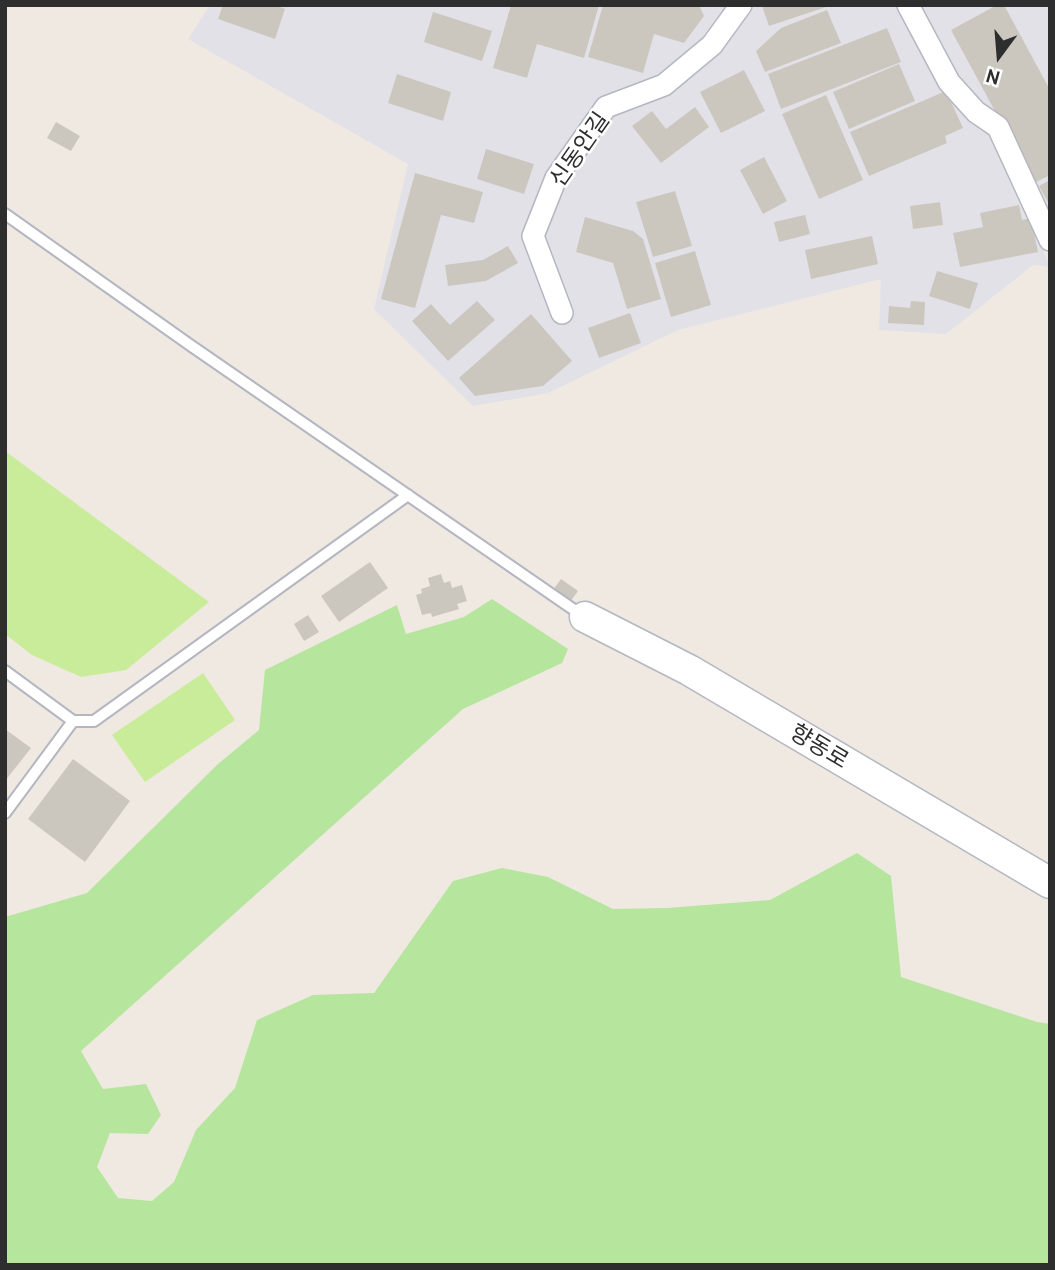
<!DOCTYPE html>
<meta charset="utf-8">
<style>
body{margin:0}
#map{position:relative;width:1055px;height:1270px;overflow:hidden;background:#efe9e1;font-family:Cabin,sans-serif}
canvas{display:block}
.frame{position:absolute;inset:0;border:7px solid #2e2e2e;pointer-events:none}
.north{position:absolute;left:964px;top:21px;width:70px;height:70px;-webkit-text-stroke:5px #fff;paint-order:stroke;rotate:196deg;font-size:19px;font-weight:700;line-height:28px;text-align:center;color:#2e2e2e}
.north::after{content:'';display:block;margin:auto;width:24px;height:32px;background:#2e2e2e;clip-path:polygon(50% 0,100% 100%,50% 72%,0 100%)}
</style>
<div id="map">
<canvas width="1055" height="1270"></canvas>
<div class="frame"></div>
<div class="north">N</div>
</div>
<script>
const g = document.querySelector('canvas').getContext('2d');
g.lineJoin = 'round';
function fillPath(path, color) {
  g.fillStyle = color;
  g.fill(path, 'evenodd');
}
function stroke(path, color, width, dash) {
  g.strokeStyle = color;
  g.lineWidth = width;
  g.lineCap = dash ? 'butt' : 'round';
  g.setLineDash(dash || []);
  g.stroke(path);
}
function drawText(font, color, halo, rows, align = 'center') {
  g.font = font + ' Cabin,"Noto Sans KR",sans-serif';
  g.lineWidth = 5;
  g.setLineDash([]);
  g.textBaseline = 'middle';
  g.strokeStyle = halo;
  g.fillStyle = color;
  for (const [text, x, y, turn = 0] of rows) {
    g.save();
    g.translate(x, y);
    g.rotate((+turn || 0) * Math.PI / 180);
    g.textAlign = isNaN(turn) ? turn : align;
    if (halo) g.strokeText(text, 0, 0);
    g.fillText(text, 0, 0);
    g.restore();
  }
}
const industrial = new Path2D(`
 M210,5H727L704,37L662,73L600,102L562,181L610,113L668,91L750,5H902L996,131L1050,267L1033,265L946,334L879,330L881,279L678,330L548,393L473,406L374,309L408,164L188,39Z
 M917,5H1050V226L953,74Z`);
const green = new Path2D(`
 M492,599L568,649L562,663L463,709L81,1051L103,1089L146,1084L161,1115L148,1134L110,1133L97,1167L118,1198L152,1201L174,1182L196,1130L235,1088L257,1020L313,995L374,993L453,881L502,868L548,877L613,909L667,908L770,900L857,853L891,876L901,977L1037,1022L1050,1024V1265H5V917L87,893L218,764L259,730L265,670L397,605L406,634L464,617Z`);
const pitch = new Path2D(`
 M5,451L209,602L126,670L81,677L32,655L5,634Z
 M203,673L235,720L145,782L112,735Z`);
const building = new Path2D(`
 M223,5H275L285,9L275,39L218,19Z
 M511,5H599L584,58L537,44L527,78L493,68Z
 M603,5H699L704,16L684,43L654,34L643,73L588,57Z
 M765,5H829V6L769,26L762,6Z
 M997,5H1004L1050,90V175L1034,183L951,30Z
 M827,10L841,43L765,72L756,51L781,28Z
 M433,12L492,31L482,61L424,42Z
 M887,28L901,62L781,109L768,74Z
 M899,64L915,101L849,129L833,92Z
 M744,70L765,111L721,133L700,92Z
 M397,74L451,92L443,121L388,103Z
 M946,91L963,128L945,136L947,143L869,176L850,132Z
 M826,95L863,180L819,199L782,114Z
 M695,107L709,127L661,163L632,126L652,111L666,129Z
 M56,122L80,136L71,151L47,138Z
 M486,149L534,164L524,194L477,179Z
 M764,157L787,201L763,214L740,170Z
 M415,173L483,192L474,223L441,215L415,308L381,299Z
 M1050,180V206L1039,186Z
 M675,191L692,246L653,257L636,202Z
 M940,202L943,225L913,229L910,206Z
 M1019,205L1022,220L1031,218L1038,252L960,267L953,233L983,227L980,213Z
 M805,215L810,234L779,242L774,222Z
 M585,217L633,231L643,239L661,299L627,309L613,263L576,252Z
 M872,236L878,264L811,279L805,250Z
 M508,246L518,263L486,281L448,286L445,265L483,260Z
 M695,251L711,305L671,317L655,263Z
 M937,271L978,283L970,309L929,296Z
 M477,301L495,320L448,361L412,321L431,304L450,325Z
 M911,301L925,302L924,325L888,323L889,306L910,308Z
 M630,313L641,343L599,358L588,328Z
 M531,314L572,361L543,386L475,396L459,378Z
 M370,562L388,588L339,622L321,596Z
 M441,574L444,583L450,581L452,588L462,585L467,601L457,604L459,609L432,617L431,613L422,615L416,595L422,593L421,589L430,586L428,578Z
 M561,579L578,591L570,602L553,590Z
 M308,615L319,632L304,641L294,624Z
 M5,729L31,748L5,781Z
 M73,759L130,801L85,862L28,819Z`);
const lane = new Path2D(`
 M5,214L190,345L583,616
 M5,671L73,721H94L408,495
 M5,813L73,721`);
const street = new Path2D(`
 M908,5L949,82L976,112L998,127L1050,240
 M562,313L533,236L556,178L606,107L664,85L712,45L741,5`);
const secondary = new Path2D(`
 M585,617L689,670L1050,883`);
const streetNames = [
 ["신동안길",580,150,-55],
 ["향동로",819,747,31]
];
fillPath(industrial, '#e3e1e8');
fillPath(green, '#b6e59e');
fillPath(pitch, '#c9ec9a');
fillPath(building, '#cbc7bf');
stroke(lane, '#b4b7c1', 14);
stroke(street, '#b4b7c1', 24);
stroke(secondary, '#b4b7c1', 33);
stroke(lane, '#fff', 10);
stroke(street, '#fff', 21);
stroke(secondary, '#fff', 30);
drawText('23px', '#2e2e2e', '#fff', streetNames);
</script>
